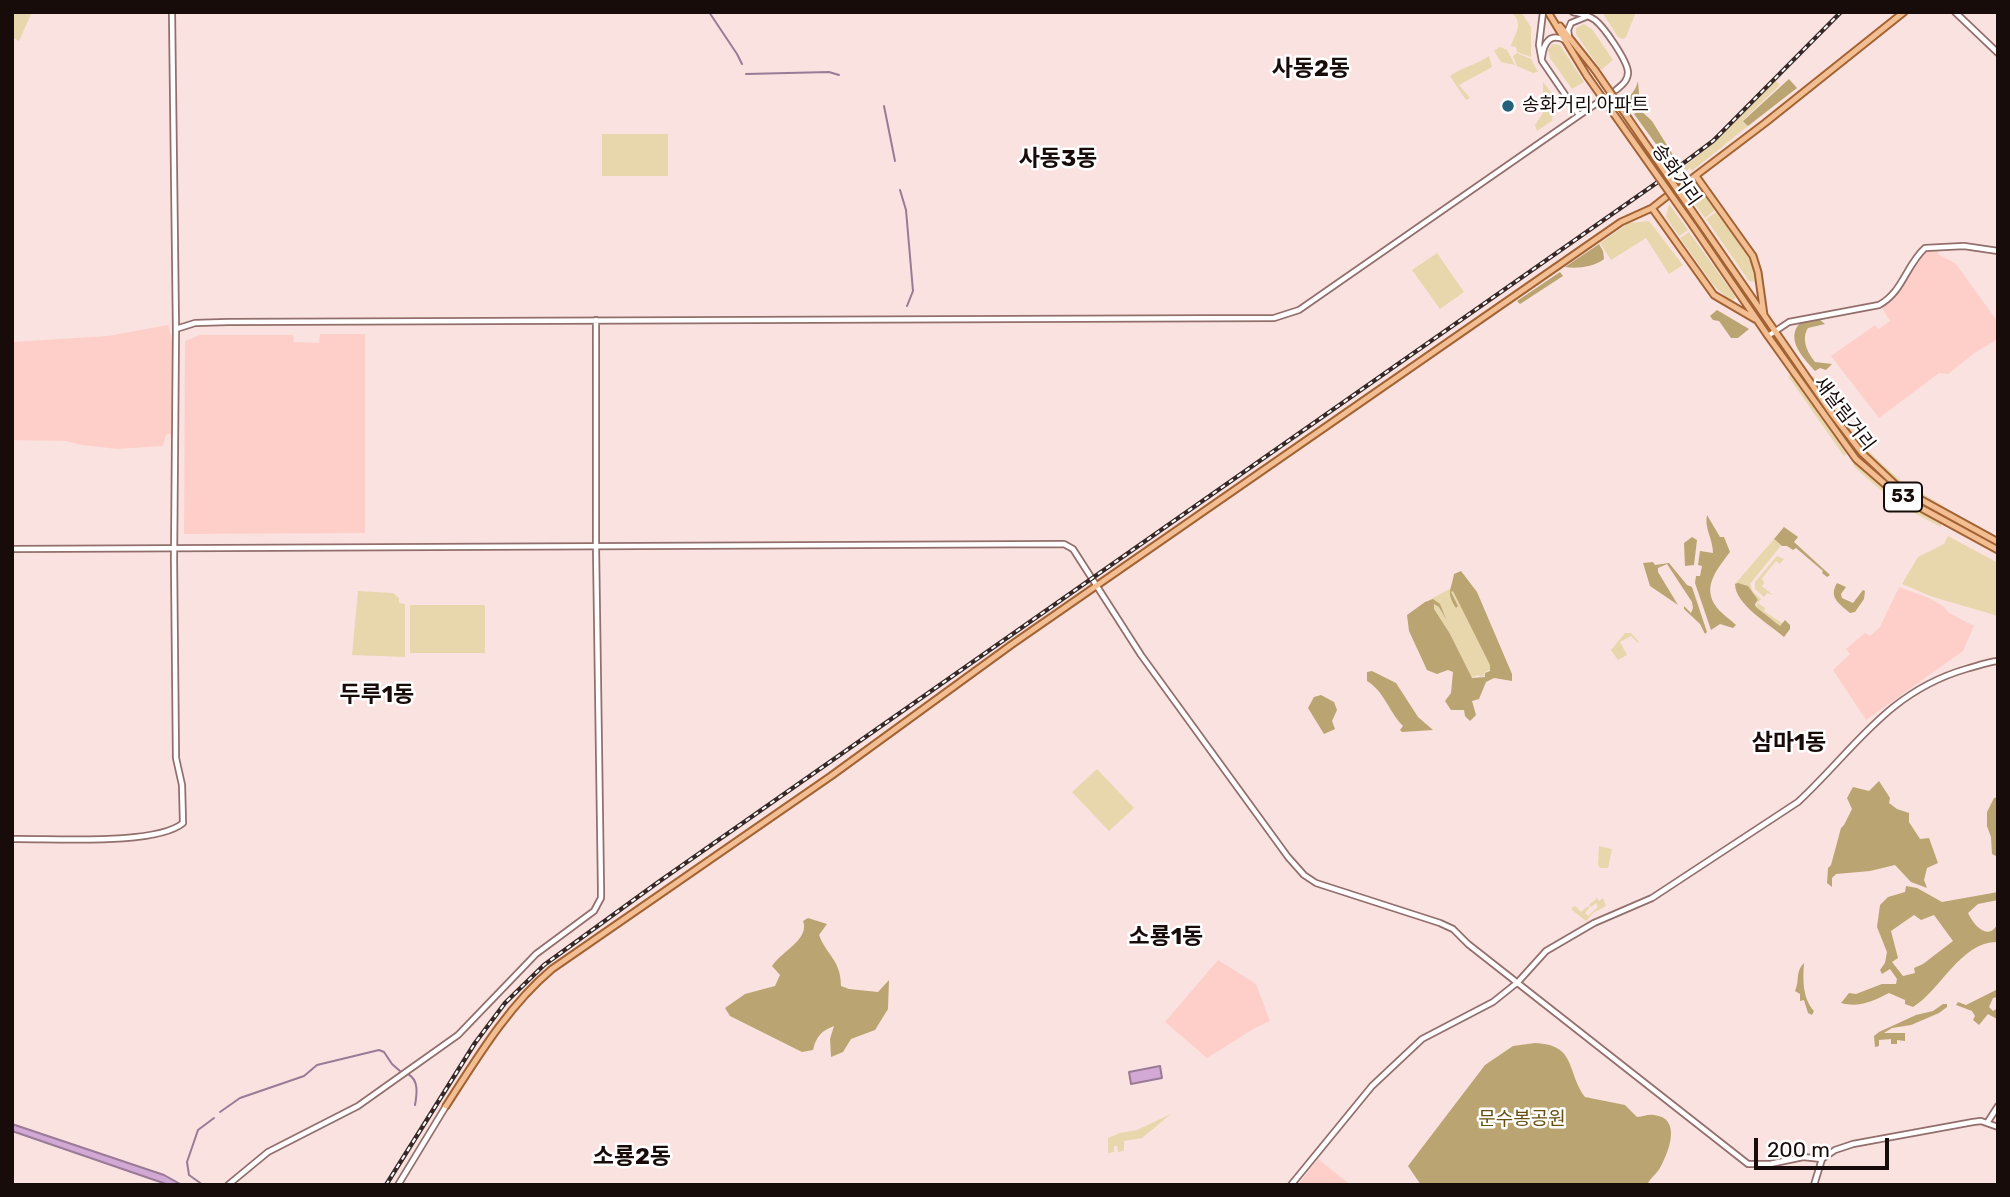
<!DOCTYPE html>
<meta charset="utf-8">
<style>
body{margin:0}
#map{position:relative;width:2010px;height:1197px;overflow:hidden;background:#fae2e0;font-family:Rubik,sans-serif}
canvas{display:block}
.frame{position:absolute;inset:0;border:14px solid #180c0a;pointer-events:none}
.scale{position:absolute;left:1754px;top:1138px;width:135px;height:32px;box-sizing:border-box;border:4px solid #180c0a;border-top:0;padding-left:9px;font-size:21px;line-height:24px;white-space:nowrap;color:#180c0a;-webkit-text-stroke:5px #fff;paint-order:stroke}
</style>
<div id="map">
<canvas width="2010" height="1197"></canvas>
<div class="frame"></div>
<div class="scale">200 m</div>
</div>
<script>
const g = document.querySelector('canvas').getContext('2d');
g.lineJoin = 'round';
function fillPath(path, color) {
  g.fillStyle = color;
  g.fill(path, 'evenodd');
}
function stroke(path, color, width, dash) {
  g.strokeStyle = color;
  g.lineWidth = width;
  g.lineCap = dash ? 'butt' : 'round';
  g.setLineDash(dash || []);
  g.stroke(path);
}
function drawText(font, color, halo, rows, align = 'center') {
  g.font = font + ' Rubik,"Noto Sans KR",sans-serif';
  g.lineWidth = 5;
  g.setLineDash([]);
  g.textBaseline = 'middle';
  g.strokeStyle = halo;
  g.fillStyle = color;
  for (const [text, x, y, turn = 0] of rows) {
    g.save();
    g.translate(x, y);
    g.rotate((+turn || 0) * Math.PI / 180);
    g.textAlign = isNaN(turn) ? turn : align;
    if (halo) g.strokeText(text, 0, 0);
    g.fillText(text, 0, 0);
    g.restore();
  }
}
const built = new Path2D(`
 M1931,249L1938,250V254L1956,264L1961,271L1998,322V339L1976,352L1948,374L1939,373L1879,418L1831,356L1875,325L1879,329L1890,321L1882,308L1903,286L1924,251Z
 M168,325L173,344L174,433L166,435L163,446L117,449L82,445L66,441L12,440V342L108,336Z
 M320,334H365V533L184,534L185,341L200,335H293L294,342L319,343Z
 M1899,587L1929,598L1943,606L1949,613L1974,626L1963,651L1866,720L1833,670L1850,654L1846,649L1865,633L1870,636L1880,627Z
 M1218,960L1256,984L1270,1021L1253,1029L1207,1058L1165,1022Z
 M1318,1159L1351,1185H1298Z`);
const green = new Path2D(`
 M12,12H32L19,41L12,37Z
 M1511,12H1521L1531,27V57L1517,52L1516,47L1511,46C1516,31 1524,23 1511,12Z
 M1602,12H1636L1626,37L1623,39L1618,37Z
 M1584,24L1592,29L1613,60L1601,70L1576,34V28Z
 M1552,44L1560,45L1584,82L1572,89L1550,58L1548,50Z
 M1500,47L1507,50L1515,65L1501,62L1494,51Z
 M1517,53L1531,59L1538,72L1533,73L1517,66L1513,56Z
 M1489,56L1492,67L1459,85L1470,98L1466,100L1450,76C1462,67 1476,65 1489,56Z
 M1775,80L1780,85L1743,120L1748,126L1692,171L1690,168L1677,178L1675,174L1715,142Z
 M1543,82L1555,97L1552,121L1537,131L1535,125L1543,113Z
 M602,134H668V176H602Z
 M1693,189L1703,194L1715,210L1705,218L1686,192Z
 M1669,204L1688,230L1679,236L1666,217Z
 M1716,212C1730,232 1756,258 1756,282L1749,281L1706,219Z
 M1649,221L1683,265L1669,274L1646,238L1611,260L1600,243L1629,223Z
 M1689,232L1735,296V299L1730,300L1714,286L1680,238Z
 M1437,253L1464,292L1440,309L1412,270Z
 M1791,374L1844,450L1846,454L1844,456L1788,376Z
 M1813,376L1858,437L1856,438L1853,436L1811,377Z
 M1868,451L1901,481L1951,510L1899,483L1866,453Z
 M1855,462C1880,489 1909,507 1941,523V527C1908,511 1879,492 1853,465Z
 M1948,536L1998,563V616L1933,597L1902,584L1918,557L1944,544Z
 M1774,539L1781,545L1779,548L1750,584L1753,592L1761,599L1758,603L1765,608L1764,611L1782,623L1780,626L1756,607L1758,600L1746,585L1735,584Z
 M1777,556L1784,559L1780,564L1776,561L1762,578L1764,583L1762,586L1773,595L1767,593L1764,597L1755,589V582Z
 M1453,587L1493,668L1484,673L1485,676L1480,677L1479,675L1470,678L1429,600Z
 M358,591L393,593L399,598V603L405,604V657L352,655Z
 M410,605H485V653H410Z
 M1625,633H1631L1639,642L1638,643L1631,636L1620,642L1627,655L1618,660L1611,650Z
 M1097,769L1134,808L1109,831L1072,792Z
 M1599,846L1612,849L1608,868H1600L1598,865Z
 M1597,898L1599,901L1603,898L1606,906L1593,913L1586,921L1572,910V907L1575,906L1581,912L1588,906L1589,908L1585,913L1588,916L1598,907L1596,903L1591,907L1589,905Z
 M1171,1114L1142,1138L1124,1141V1151L1118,1152L1117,1146H1114V1152L1108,1153V1138L1120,1133L1137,1130Z`);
const forest = new Path2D(`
 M1789,79L1797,88L1748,126L1743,121Z
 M1638,81L1639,94L1636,102L1639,108L1633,113C1622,94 1634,98 1638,81Z
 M1640,110L1652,121L1673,155H1664L1634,114Z
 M1599,244L1603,251L1604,259C1594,267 1576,269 1565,267Z
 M1560,272L1563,276L1520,304L1517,301Z
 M1717,310L1749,329L1738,338H1731L1719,321L1713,320L1710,316Z
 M1819,319L1825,324L1808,328C1801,339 1807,352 1815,362L1832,364L1826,370L1820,368L1815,371C1803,358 1785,339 1800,323Z
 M1707,515L1720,537H1724L1730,552C1719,567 1702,585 1715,605C1719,612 1730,619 1736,625L1733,628L1720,624L1711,630L1695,583L1696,576H1700L1702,566L1698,565L1700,551L1713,553C1713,539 1704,528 1707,515Z
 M1784,527L1798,537L1794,542L1830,575L1827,577L1822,573L1823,571L1796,548L1793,550L1787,546H1782L1774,539Z
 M1692,537L1697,540L1694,565L1685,566L1684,543Z
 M1653,562L1655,565L1669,563L1687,585L1692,587L1707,632L1705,634L1700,624L1684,609V606L1691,613L1693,608L1692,602L1667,564L1658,568V572L1678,605L1650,586L1643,563Z
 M1461,571L1477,592L1512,674V681L1494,678L1486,682L1479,699L1472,701L1476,715L1470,721L1465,716L1464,710H1451L1445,701L1451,693L1453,672L1448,670L1437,674L1427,670L1409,631L1407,615L1425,602L1433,599L1440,604L1446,619L1439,607L1434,604V609L1450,634L1472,678L1485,677V673L1490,671V665L1453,591L1451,592L1458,606L1456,608C1446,592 1451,591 1454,574Z
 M1738,583L1748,586L1758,600L1755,604L1756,607L1780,626L1785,620L1790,625V629L1784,637C1769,624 1735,604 1735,584Z
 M1837,583L1846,587L1841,594L1842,598L1853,603L1863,590L1865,591L1864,599L1855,612L1850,613C1840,604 1828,598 1837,583Z
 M1372,671L1396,683L1418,717L1433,730L1402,732L1400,730L1403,726C1389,712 1384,691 1367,681V672Z
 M1321,695L1334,702L1337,710L1332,721L1335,729L1324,734L1308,708L1314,697Z
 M1879,781L1890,798L1889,803L1897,809L1909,813V822L1920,839L1929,838L1938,863L1927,868L1924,880L1927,888L1911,882L1895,865L1870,871L1836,874L1832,878V887L1827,883L1828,868L1831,865L1841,828L1844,825L1852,809L1847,798L1853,787L1869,791Z
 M1998,797L1996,856L1992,854L1991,837L1987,826V812L1994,798Z
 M1906,886L1917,888L1942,902L1998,892V900L1978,904L1968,913C1974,926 1989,942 1998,923V942C1961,941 1941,990 1913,1007L1905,1004V1000L1889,993C1873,1001 1859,1008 1841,1003L1849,993L1856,994L1882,984H1896L1897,979L1890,969L1882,974L1880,970L1885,963L1887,952L1877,927L1880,905L1888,897L1905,892ZM1914,915L1921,920L1934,915L1953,941L1923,964L1914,968L1915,973L1903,976L1892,962L1898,958L1891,931Z
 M808,918L827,924L819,935C827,956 841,960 841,986L849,989L878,992L889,980L888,1009L875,1030L851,1039L843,1052L831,1057L830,1039L834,1026C821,1031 816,1037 813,1050L802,1052L730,1016L725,1008L745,994L775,986L780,975L772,966C782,951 810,939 803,921Z
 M1804,963C1803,978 1802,998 1814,1011L1812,1015L1808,1013L1804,1000L1800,1001V994L1795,991C1800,980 1795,972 1804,963Z
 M1998,989V997L1993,998L1989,1007L1993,1011L1998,1008L1997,1019L1988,1014L1979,1025L1973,1020L1975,1016L1972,1011L1956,1005L1958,1002L1966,1005Z
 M1943,1004H1947V1007L1939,1013L1911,1025L1892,1028L1884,1033H1905V1041L1897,1040V1044H1891V1039L1879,1040V1046L1875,1047L1874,1036L1879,1032L1916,1015L1933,1011Z
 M1535,1043C1577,1045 1566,1071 1585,1097L1625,1105L1637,1117C1643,1117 1648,1114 1654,1115C1681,1118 1670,1149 1661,1166C1657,1174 1651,1177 1647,1185H1421L1408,1166L1485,1065L1513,1046Z`);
const water = new Path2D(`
 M1160,1066L1162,1078L1131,1084L1129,1072Z
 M12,1124L164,1175L182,1185H169L12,1131Z`);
const stream = new Path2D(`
 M709,12L737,54L742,64
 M746,74L829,72L839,75
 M884,106L895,161
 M900,190L906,210L913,291L907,306
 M408,1074C419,1080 417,1094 415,1105
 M220,1112L240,1098L304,1076L317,1065L379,1050L384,1052L392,1064L400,1071
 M203,1185L189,1175L187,1162L198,1130L214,1118`);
const minorTunnel = new Path2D(`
 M1597,103L1616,90`);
const minor = new Path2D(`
 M1543,12L1539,45L1542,61L1579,115
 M1573,12C1581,14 1588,15 1595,20C1604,27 1627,60 1628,72C1628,81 1622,85 1616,90
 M1955,12L1998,53
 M1569,37L1568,30L1571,23L1588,16
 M1542,57C1544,42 1550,33 1565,40
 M176,329L195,323L228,322L1274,318L1299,310L1597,103
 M1768,336L1789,322L1879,305C1903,292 1906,265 1925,248L1964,246L1998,251
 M12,549L1064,544L1073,549L1141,655L1288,857L1304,875L1316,883L1440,923L1453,929L1468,944L1748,1164H1770L1803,1157L1822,1159
 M12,839C50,838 156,846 183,823L182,785L176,758L174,560L176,329L172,12
 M1987,1123L1998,1106
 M228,1185L268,1152L358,1106L458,1035L536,954L594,911L601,898V888L596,547V320
 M398,1185L446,1106
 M1291,1185L1372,1086L1422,1039L1493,1002L1518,982L1546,951L1594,923L1652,898L1798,802C1854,750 1887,692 1966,669C1977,666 1987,662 1998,661
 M1814,1185L1822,1159L1835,1150L1853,1144L1973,1122L1981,1121L1998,1127`);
const major = new Path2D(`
 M1548,12L1587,76
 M1560,26L1595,70
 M1696,176L1753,256L1758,272L1764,315
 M1682,186L1765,123L1904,12
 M1652,208L1714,295L1755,319
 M1699,221L1833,415L1862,453L1898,487L1998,542
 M1693,226L1768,336L1856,459L1894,492L1910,502L1998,550
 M446,1106C477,1058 508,1006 552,969L831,776L1011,645L1621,222L1652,208L1666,197`);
const rail = new Path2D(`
 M386,1185L475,1043L505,1003L544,965L657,883L1665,177L1713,141L1841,12`);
const majorBridge = new Path2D(`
 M1595,70L1699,221
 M1587,76L1693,226`);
const markers = [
 [1508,106,7,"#27607a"]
];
const shields = [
 [1903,497,38]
];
const shieldNames = [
 ["53",1903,497]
];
const poiNames = [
 ["송화거리 아파트",1522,106]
];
const streetNames = [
 ["송화거리",1676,175,55],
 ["새살림거리",1844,414,53]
];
const parkNames = [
 ["문수봉공원",1522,1120]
];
const quarterNames = [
 ["사동2동",1311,69],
 ["사동3동",1058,159],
 ["두루1동",377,695],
 ["삼마1동",1789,743],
 ["소룡1동",1166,937],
 ["소룡2동",632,1157]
];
fillPath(built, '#fecfc9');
fillPath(green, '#e8d6ad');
fillPath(forest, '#baa471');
fillPath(water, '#d1a9d4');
stroke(water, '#9a7a97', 2);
stroke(stream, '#9a7a97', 2);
stroke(minorTunnel, '#d8c2c0', 4.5, [4.5, 2]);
stroke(minor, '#926f6c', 8);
stroke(major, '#a26334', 9);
stroke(minor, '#fff', 4.5);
stroke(major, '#f4be93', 5);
stroke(rail, '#352826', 4.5);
stroke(rail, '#fff', 2, [5]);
stroke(majorBridge, '#a26334', 9, []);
stroke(majorBridge, '#f4be93', 5);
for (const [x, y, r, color] of markers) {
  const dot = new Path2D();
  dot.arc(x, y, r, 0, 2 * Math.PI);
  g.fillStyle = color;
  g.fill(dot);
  stroke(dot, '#fff', 2.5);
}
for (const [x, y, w] of shields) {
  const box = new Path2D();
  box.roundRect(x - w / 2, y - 14.5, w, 29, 5);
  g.fillStyle = '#fff';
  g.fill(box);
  stroke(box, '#180c0a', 2);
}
drawText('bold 18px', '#180c0a', null, shieldNames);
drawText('19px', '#180c0a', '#fff', poiNames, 'left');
drawText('19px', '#180c0a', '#fff', streetNames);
drawText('19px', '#664f10', '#fff', parkNames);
drawText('bold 23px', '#180c0a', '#fff', quarterNames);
</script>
